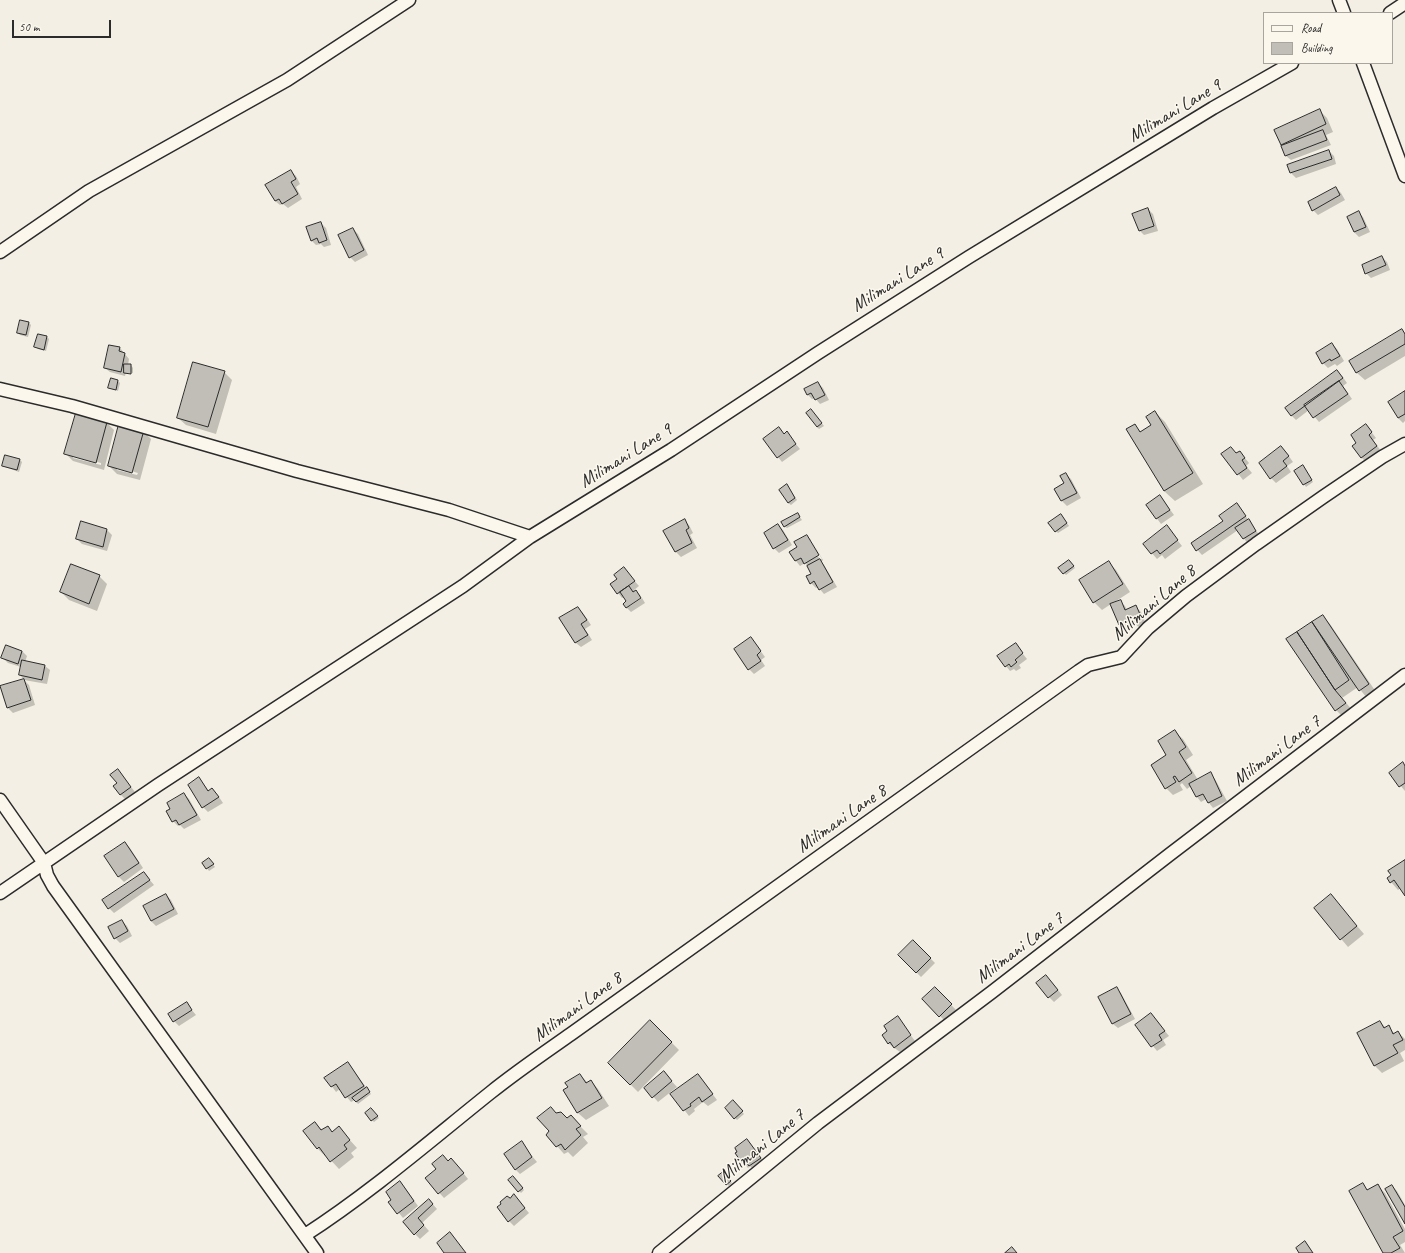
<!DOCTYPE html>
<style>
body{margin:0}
#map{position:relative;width:1405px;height:1253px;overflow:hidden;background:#f3efe4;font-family:Caveat,sans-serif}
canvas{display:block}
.legend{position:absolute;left:1263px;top:12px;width:130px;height:52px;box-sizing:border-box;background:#fbf7ec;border:1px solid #a8a59f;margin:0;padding:5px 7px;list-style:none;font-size:12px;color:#2b2b2b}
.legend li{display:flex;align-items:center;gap:8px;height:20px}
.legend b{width:20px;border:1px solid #a8a59f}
.scale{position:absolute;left:12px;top:20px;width:99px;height:18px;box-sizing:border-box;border:2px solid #2b2b2b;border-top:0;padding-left:5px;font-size:12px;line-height:14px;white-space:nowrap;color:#2b2b2b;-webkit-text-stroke:3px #fbf7ec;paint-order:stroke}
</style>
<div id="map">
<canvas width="1405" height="1253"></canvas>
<ul class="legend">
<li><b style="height:5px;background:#fbf7ec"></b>Road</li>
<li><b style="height:11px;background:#c0beb6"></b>Building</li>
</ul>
<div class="scale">50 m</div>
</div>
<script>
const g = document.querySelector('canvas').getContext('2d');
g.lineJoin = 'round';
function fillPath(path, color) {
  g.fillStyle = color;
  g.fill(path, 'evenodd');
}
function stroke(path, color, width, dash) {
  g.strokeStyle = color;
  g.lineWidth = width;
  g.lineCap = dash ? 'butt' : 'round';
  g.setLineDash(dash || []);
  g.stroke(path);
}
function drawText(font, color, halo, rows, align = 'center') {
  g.font = font + ' Caveat,sans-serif';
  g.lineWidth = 3;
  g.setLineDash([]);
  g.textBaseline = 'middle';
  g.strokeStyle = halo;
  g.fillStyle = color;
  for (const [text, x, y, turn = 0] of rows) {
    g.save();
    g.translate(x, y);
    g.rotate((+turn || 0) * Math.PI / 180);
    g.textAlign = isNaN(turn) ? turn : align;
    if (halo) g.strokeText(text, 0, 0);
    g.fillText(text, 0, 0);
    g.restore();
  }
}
const shadow = new Path2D(`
 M1319,110L1327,118L1333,132L1326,135L1331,145L1291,160L1286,156L1284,146L1282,144Z
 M1329,151L1334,156L1336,164L1296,178L1291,173L1288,165Z
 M291,171L296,176L300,184L296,187L302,199L288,208L283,204L280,205L275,201Z
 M1336,188L1341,193L1345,200L1318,215L1313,210Z
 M1148,209L1153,214L1158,231L1144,235L1140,231Z
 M1358,212L1363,217L1370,232L1359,237L1354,232Z
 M321,223L326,228L331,245L324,247L321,244L316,245L311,240Z
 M353,229L358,234L368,255L355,262L350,257Z
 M1382,257L1387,262L1390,270L1371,278L1366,273Z
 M29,323L31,325L28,337L20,335L18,333Z
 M1402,330L1405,333V356L1365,380L1357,373L1350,361Z
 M47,337L49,339L46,351L38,349L35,347Z
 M1332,344L1337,349L1344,361L1337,366L1335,364L1328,368L1323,363Z
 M120,348L129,359L128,365H131L133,368V373L126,372L125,376L110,372L105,368Z
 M224,372L232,380L216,434L186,425L178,418Z
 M1342,376L1347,383L1343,386L1352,399L1319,422L1309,410L1296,420L1291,415Z
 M112,379L118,381L120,383L118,391L112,389L109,387Z
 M818,383L823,388L829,400L820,404L815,398L812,399L807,394Z
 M1405,392V421L1403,423L1398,418Z
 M813,412L824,426L819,429L817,427Z
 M1155,412L1165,422L1203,484L1175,501L1164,491L1127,430L1135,425L1141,432L1152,425Z
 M107,423L114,430L104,470L73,461L66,454ZM73,455L101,463V465L73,458Z
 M1366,425L1376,438L1373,440L1381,451L1366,462L1361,457L1358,443Z
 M143,431L151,439L140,480L117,474L109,466ZM117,467L138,473L137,475L117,470Z
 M787,433L800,449L782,462L778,457L784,435Z
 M1240,452L1249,463L1246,466L1252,473L1243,480L1223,454H1237Z
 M1286,452L1293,462L1287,466L1291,472L1276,483L1271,478Z
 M20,460L22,462L19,472L5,467L3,465Z
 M1305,469L1313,482L1306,487L1296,471Z
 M1066,474L1071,479L1081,498L1067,506L1062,501L1056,489L1065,484Z
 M789,488L797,500L791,505L788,503Z
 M1160,496L1174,515L1161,524L1147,505Z
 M1237,504L1260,536L1248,544L1238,530L1202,555L1192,544L1224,521Z
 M799,516L802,520L787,528L784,526Z
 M1063,517L1069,526L1058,533L1056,531Z
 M684,521L689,525L693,533L690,535L697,548L681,557L676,552L665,532Z
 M81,523L107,530L112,535L107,551L82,544L77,539Z
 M778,525L783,530L792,545L779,553L774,548Z
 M1167,527L1182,546L1165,559L1162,555L1157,559L1144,544Z
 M807,536L811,540H809L820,560L822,559L811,540L823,560L821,562L824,565L837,587L824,594L818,587L816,588L811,583L813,574L808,566L805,563L800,566L796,561L791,552L798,548Z
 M1071,563L1075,568L1066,575L1064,573Z
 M1109,563L1116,570L1130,592L1113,603L1114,604L1120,601L1125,606L1127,610L1136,607L1141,612L1146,624L1139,627L1136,625L1125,630L1120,625L1111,604L1102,610L1094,602L1081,580Z
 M624,569L639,586L634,590L641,596L628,605L630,606L642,598L645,603L631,612L626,607L627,602L624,597L622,598L611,584L618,579Z
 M99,576L107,584L97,611L69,600L61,592Z
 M578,608L583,613L591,625L585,629L592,640L581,647L576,643L561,618Z
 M1322,616L1330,624L1376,692L1367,698L1358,687L1342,698L1353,711L1344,718L1336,710L1288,639Z
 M751,638L765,657L761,660L765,666L754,674L749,669Z
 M1015,644L1027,659L1019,665L1021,668L1016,671L1014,669L1010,671L998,656Z
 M6,647L22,651L27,656L25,662L45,666L50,670L47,684L24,680L20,675L21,667L8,663L3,658Z
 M24,680L29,685L35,705L13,713L8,708Z
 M1175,732L1183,739L1193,755L1186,760L1198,780L1210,774L1215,779L1227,801L1213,808L1206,799L1201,802L1197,797L1191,786L1187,789L1182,783L1180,785L1183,790L1173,795L1166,788L1167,756Z
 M1405,766V791L1390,773Z
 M118,770L135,792L125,799L120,794Z
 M199,778L209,791L212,789L217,794L223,803L208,812L203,807Z
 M184,794L189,799L201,820L184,829L180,825L178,826L173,821L171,809Z
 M125,843L130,848L143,868L124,882L119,877L105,856Z
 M1405,861V895L1401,888L1398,890L1391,882Z
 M211,862L215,867L209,871L204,864Z
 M144,873L154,885L114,913L109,908Z
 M166,895L171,900L178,914L156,926L151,921L144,907Z
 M1331,896L1364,934L1348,947L1315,908Z
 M122,921L127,926L132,936L120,943L115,938Z
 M913,941L935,963L921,977L899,955Z
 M1051,981L1062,995L1054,1002L1049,997Z
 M935,988L956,1010L945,1021L923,999Z
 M1116,988L1121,993L1135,1019L1118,1028L1113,1024L1099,997Z
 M186,1003L196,1015L179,1026L174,1021Z
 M1151,1014L1169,1036L1163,1040L1166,1045L1157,1051L1136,1025Z
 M898,1018L915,1041L900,1052L889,1044L883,1035L889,1031Z
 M650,1021L679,1050L638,1092L609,1063Z
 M1380,1022L1386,1028L1388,1026L1395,1034L1398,1032L1405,1039V1050L1400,1053L1404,1061L1382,1073L1374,1065Z
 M348,1063L371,1094L358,1104L355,1100L351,1102L340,1089L336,1092L326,1078Z
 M664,1073L677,1087L658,1102L646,1088Z
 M580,1075L588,1083L591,1081L598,1089L609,1106L586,1120L578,1113L564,1090L569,1088Z
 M698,1075L717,1100L708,1106L703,1102L694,1109L695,1111L689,1116L672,1094Z
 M735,1104L744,1114L737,1120L735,1118Z
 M551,1108L557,1114L578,1124L588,1134L583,1137L588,1143L573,1157L568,1152L564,1154L557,1146L551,1131Z
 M373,1112L379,1118L374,1122L366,1114Z
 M315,1123L323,1131L327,1127L333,1132L339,1128L357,1148L351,1153L354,1157L339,1169L326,1155L325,1156L317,1148Z
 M747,1140L765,1163L754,1171L750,1166L748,1168L737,1154Z
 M521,1143L537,1162L520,1174L515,1169Z
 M448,1162L456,1164L468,1179L444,1198L426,1178Z
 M723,1173L732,1183L729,1186L719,1176Z
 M513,1177L524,1190L521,1193L509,1180Z
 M1363,1185L1368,1190L1377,1185L1385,1193L1405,1229V1242L1400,1245L1405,1253H1384Z
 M1392,1186L1397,1191L1405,1205V1222Z
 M405,1188L418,1206L403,1218L390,1202Z
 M514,1195L529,1213L514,1226L509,1221Z
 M429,1200L437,1209L422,1223L429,1231L420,1239L404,1223Z`);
const building = new Path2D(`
 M1320,109L1326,124L1281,145L1274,130Z
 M1323,130L1327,140L1285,156L1281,146Z
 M1329,150L1332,159L1290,173L1287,165Z
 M291,170L296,179L291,182L298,194L282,204L279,199L275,201L265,185Z
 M1336,187L1340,195L1312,211L1308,202Z
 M1148,208L1154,226L1139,231L1132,214Z
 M1359,211L1366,227L1354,232L1347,217Z
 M321,222L327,240L319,243L317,238L311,241L306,227Z
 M353,228L364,250L349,258L338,235Z
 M1382,256L1386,265L1365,274L1362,265Z
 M20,320L29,322L26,335L17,333Z
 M1402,329L1405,334V344L1356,373L1349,361Z
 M38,334L47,336L44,350L34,347Z
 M1332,343L1340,356L1331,361L1330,359L1322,364L1316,353Z
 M109,345L120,347L119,351L125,353L121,372L104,368Z
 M193,362L225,371L208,427L177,418Z
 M124,364H131V374L124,373Z
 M1337,370L1343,378L1291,416L1285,408Z
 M111,378L118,380L116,390L108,388Z
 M1339,381L1348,394L1313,418L1304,405Z
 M818,382L825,395L815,400L811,393L807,395L804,389Z
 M1405,391V414L1398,418L1388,402Z
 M811,409L822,423L817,427L806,413Z
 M1155,411L1193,473L1164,491L1126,429L1135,424L1140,432L1151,425L1146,417Z
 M76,413L107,422L96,463L64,454Z
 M119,424L144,430L132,473L108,466Z
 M1366,424L1372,432L1369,435L1377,446L1361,458L1352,446L1356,443L1351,435Z
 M779,427L784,434L787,431L796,444L777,458L763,439Z
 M1281,446L1289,456L1283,461L1287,466L1270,479L1259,463Z
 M1231,447L1236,453L1240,451L1245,458L1242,460L1247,468L1237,475L1221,454Z
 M5,455L20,459L17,470L2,466Z
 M1303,465L1312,480L1303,485L1294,471Z
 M1066,473L1077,493L1061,501L1054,489L1064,483L1060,476Z
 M787,484L795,498L788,503L779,490Z
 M1160,495L1170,510L1156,519L1146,505Z
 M1237,503L1246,516L1196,551L1191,543L1223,521L1219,516Z
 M798,513L800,517L784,527L781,522Z
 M1061,514L1067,523L1055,532L1048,523Z
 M685,519L689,528L686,530L692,543L675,552L663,531Z
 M1249,519L1256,531L1243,539L1235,528Z
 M81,521L107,529L103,547L76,539Z
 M778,524L788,540L773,549L764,533Z
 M1167,525L1178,540L1160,554L1157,550L1151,554L1143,544Z
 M807,535L819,555L804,564L801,558L795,561L789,552L797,547L794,542Z
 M820,559L833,582L819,590L814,581L810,584L806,576L811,574L807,566Z
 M1069,560L1074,566L1063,574L1058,568Z
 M1109,561L1123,584L1093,603L1079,580Z
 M71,564L100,575L89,604L60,592Z
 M624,567L635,581L617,594L610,584L617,579L614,575Z
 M629,586L633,592L636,590L641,598L626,608L623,604L626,601L620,592Z
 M1121,600L1125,610L1136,605L1142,619L1133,623L1132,620L1119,625L1110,604Z
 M578,607L587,620L581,624L588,635L575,643L559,618Z
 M1323,615L1369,684L1359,691L1312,622Z
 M1312,622L1349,680L1335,690L1297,632Z
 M1297,632L1335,690L1346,703L1335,711L1286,639Z
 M751,637L761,651L757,655L761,661L748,670L734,649Z
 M1016,643L1023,653L1015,660L1017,662L1011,667L1009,664L1005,667L997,656Z
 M6,645L22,651L18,664L1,658Z
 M22,660L45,665L42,680L19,675Z
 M24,679L31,700L7,708L0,686Z
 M1175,730L1186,747L1179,752L1192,773L1179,782L1175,776L1173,777L1176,782L1165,789L1151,765L1166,755L1158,741Z
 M1403,762L1405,766V783L1399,787L1389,773Z
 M118,769L131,787L120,795L113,786L117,783L110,775Z
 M1211,772L1222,796L1208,803L1203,794L1196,797L1189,784Z
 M199,777L208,791L212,788L219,797L202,808L188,785Z
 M184,793L197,815L179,825L176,820L172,822L166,811L170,809L167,803Z
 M125,842L139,863L118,877L104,856Z
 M209,858L214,864L206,869L202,863Z
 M1405,860V896L1394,880L1390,883L1387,878L1391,875L1388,871Z
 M144,872L150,880L108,909L102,900Z
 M166,894L174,909L151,921L143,906Z
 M1331,894L1357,926L1340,940L1314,908Z
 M122,920L128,931L114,939L108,927Z
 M913,940L931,958L916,973L898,955Z
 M1046,975L1058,990L1048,998L1036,983Z
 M935,987L952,1004L939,1017L922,999Z
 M1117,987L1131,1014L1112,1024L1098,997Z
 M187,1002L192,1010L173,1022L168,1014Z
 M1151,1013L1165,1031L1159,1035L1162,1040L1151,1047L1135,1025Z
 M898,1016L911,1035L894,1048L890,1042L888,1044L882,1035L887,1031L884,1026Z
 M650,1020L672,1042L630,1085L608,1063Z
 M1380,1021L1384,1028L1389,1025L1393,1034L1398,1031L1403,1040L1393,1045L1398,1053L1374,1066L1357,1033Z
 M348,1062L364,1086L345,1098L336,1084L331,1087L324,1078Z
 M664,1071L672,1081L652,1098L644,1088Z
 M580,1074L586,1083L591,1080L602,1098L577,1113L563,1090L568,1087L565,1083Z
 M698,1074L713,1094L702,1102L699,1097L690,1104L691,1106L683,1111L670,1094Z
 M367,1087L370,1092L356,1102L352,1098Z
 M733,1100L743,1111L734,1119L725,1108Z
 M551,1107L556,1113L561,1112L567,1118L571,1115L581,1126L576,1129L581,1135L565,1150L561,1144L556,1147L546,1135L549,1131L537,1118Z
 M371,1108L378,1116L371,1121L365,1113Z
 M315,1122L321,1130L328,1126L332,1132L339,1126L350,1140L344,1145L347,1149L330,1162L319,1147L317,1149L303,1131Z
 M747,1139L761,1158L749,1166L745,1161L742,1163L735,1153L737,1152L735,1148Z
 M522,1141L532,1157L515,1170L504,1154Z
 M443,1155L448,1161L451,1158L464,1173L438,1194L425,1178L436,1169L432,1164Z
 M723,1172L731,1181L726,1185L718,1176Z
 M513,1176L523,1188L518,1192L508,1180Z
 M400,1181L414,1201L397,1214L388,1202L391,1200L386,1192Z
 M1363,1183L1367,1190L1378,1184L1403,1231L1393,1237L1400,1248L1391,1253H1383L1349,1191Z
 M1392,1185L1405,1207V1224L1385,1189Z
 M514,1194L525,1208L508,1222L497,1207L501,1204L500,1202L507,1196L510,1198Z
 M429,1199L433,1204L418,1218L424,1225L414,1235L403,1222Z
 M450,1232L466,1253H444L437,1243Z
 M1305,1241L1313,1253H1299L1296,1248Z
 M1012,1247L1017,1253H1005Z`);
const minor = new Path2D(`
 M1339,0L1344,13
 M1390,13L1405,3
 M1363,63L1405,176
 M0,252L89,191L287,80L409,0
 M0,389L72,406L297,471L449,510L530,537
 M0,800L44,863L47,875L53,886L317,1253
 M0,893L158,785L463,586L530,537L671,450L818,353L969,257L1213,108L1292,63
 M305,1235C370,1193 430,1141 490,1093C516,1072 544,1053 571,1034L1079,671L1088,665L1121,657L1148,628L1186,596L1256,544L1323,497L1382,457L1405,444
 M659,1253L818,1123L992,992L1169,855L1405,675`);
const streetNames = [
 ["Milimani Lane 9",1175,111,-31],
 ["Milimani Lane 9",898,280,-32],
 ["Milimani Lane 9",626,456,-32],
 ["Milimani Lane 8",1154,603,-41],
 ["Milimani Lane 7",1277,751,-37],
 ["Milimani Lane 8",842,819,-35],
 ["Milimani Lane 7",1020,948,-37],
 ["Milimani Lane 8",578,1007,-36],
 ["Milimani Lane 7",762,1146,-39]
];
fillPath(shadow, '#0003');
fillPath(building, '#c0beb6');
stroke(building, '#2b2b2b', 1);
stroke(minor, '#2b2b2b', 15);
stroke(minor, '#fbf7ec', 12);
drawText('19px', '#2b2b2b', '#fbf7ec', streetNames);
</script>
